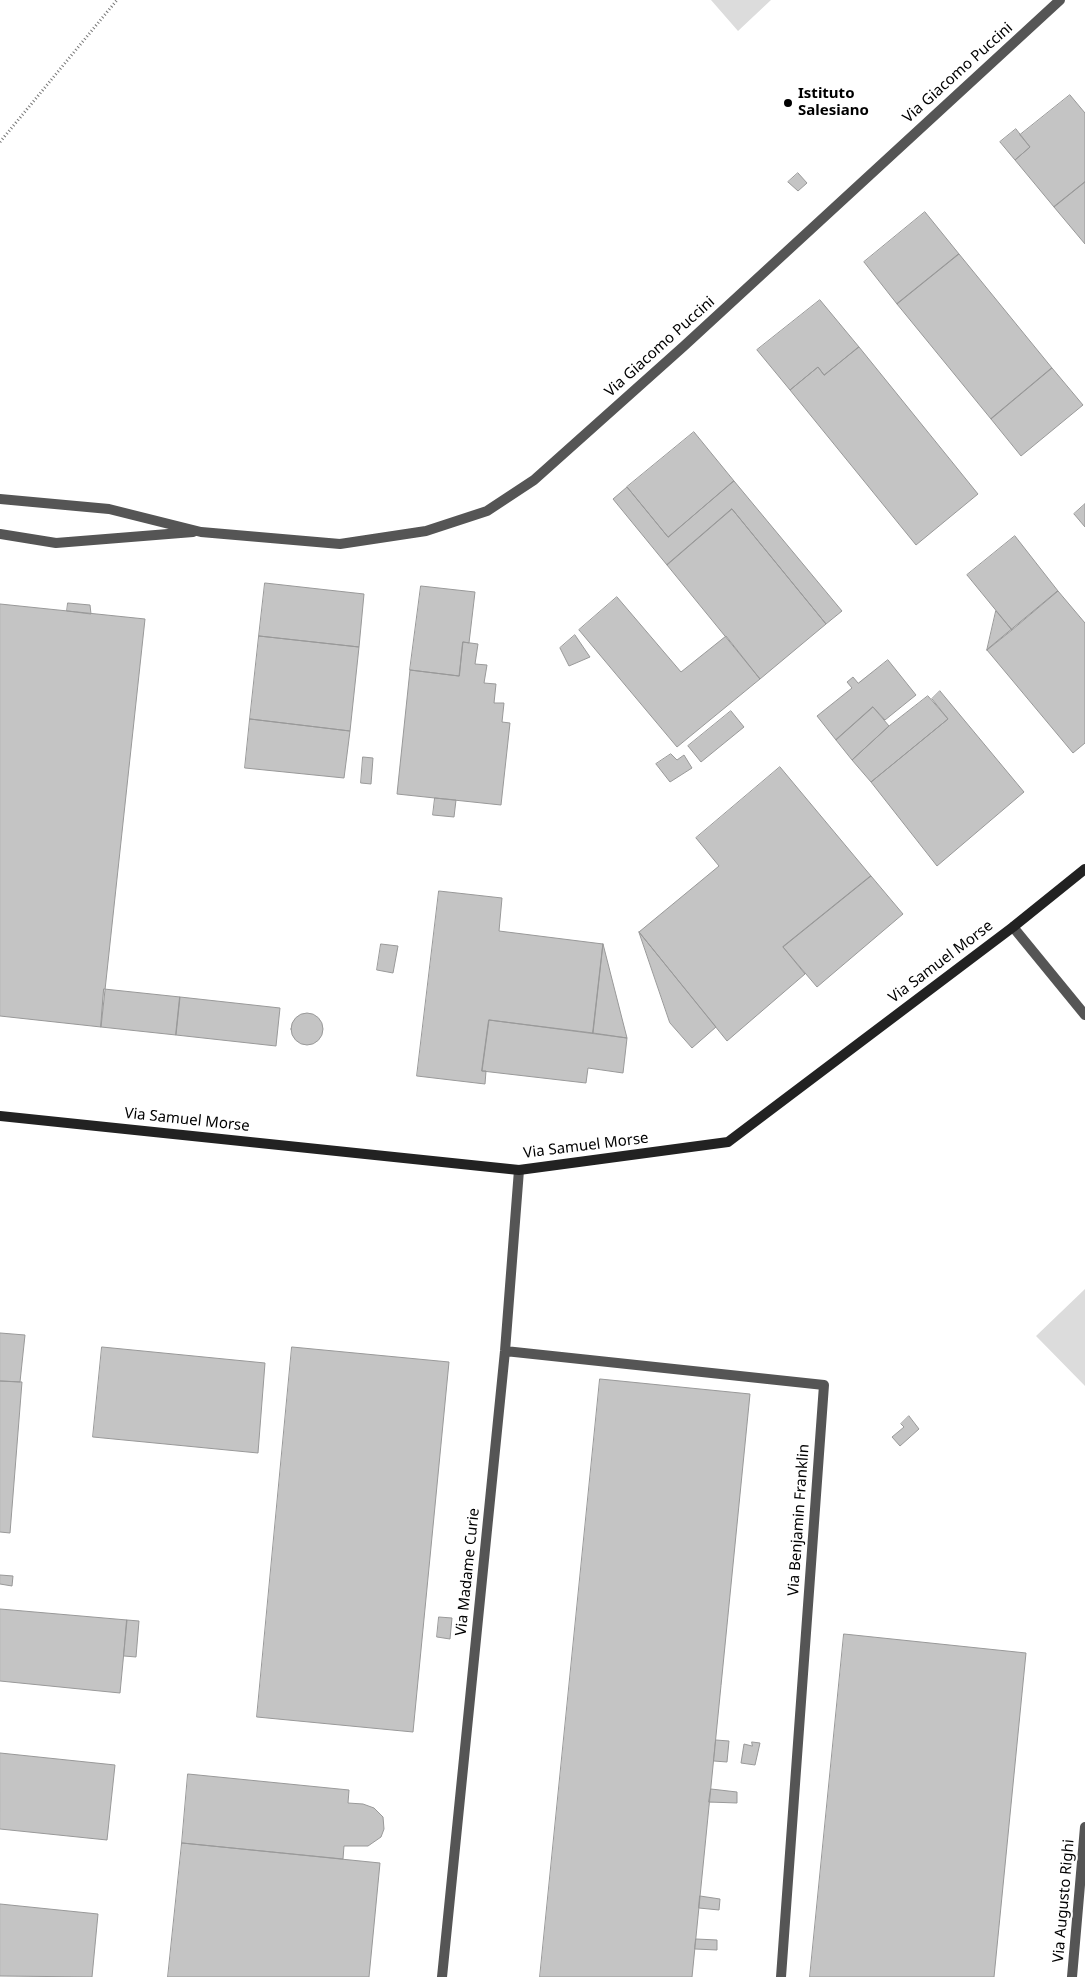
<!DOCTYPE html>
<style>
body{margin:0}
canvas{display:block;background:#fff}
</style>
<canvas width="1085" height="1977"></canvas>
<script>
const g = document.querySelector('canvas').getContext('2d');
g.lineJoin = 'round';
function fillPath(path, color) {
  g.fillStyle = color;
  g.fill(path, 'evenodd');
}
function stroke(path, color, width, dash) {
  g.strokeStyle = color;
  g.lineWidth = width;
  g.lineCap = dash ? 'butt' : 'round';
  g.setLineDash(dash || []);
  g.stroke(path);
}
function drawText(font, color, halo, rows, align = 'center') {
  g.font = font + ' "Noto Sans",sans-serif';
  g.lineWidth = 4;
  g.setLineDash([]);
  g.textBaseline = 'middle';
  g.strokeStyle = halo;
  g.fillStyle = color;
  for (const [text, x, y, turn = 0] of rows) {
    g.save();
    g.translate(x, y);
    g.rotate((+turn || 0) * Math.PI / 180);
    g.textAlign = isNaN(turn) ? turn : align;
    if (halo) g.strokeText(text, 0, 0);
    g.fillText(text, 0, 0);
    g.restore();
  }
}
const green = new Path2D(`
 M711,0H771L738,31Z
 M1085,1289V1386L1036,1336Z`);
const building = new Path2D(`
 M1070,95L1085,113V182L1054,207L1015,160L1030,147L1020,135Z
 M1016,129L1030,147L1015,160L1000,142Z
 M798,173L807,183L798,191L788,182Z
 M1085,182V244L1054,207Z
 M925,212L959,254L897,304L864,262Z
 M959,254L1052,368L991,419L897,304Z
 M820,300L859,347L824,375L818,367L790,390L757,350Z
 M859,347L978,494L916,545L790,390L818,367L824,375Z
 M1052,368L1083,405L1021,456L991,419Z
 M694,432L734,481L668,537L627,487Z
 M734,481L842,611L826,624L732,509L667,565L613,499L627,487L668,537Z
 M1085,504V527L1074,514Z
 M732,509L826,624L760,679L667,565Z
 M1015,536L1058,591L1012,630L967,575Z
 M265,583L364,594L359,647L259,636Z
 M421,586L475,592L469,643L463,642L459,676L410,670Z
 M1058,591L1085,623V743L1073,753L987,650Z
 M617,597L681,672L726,636L760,679L677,747L579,630Z
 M68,603L90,605L91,614L67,611Z
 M0,604L145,619L101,1027L0,1016Z
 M996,611L1012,630L987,650Z
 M575,635L590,657L569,666L560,648Z
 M259,636L359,647L350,731L250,719Z
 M463,642L478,644L475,664L487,665L484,683L496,684L494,703H504L502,722L510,723L501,805L397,794L410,670L459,676Z
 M888,660L916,695L885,720L873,707L836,740L817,716L852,688L847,682L853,677L858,683Z
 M940,691L1024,792L937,866L871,782L948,719L932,699Z
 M928,696L948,719L871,782L852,760L889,726Z
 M873,707L889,726L852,760L836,740Z
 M731,711L744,727L701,762L688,746Z
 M250,719L350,731L344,778L245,768Z
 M671,754L677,760L684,755L692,768L670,782L656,764Z
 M363,757L373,758L371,784L361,783Z
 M780,767L871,876L783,947L805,974L727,1041L639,932L719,866L696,838Z
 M435,798L456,800L454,817L433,815Z
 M871,876L903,914L817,987L783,947Z
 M439,891L502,898L499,931L603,944L593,1033L489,1020L482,1071H486L485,1084L417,1076Z
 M639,932L716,1027L692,1048L670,1023Z
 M381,944L398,946L393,973L377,970Z
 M603,944L627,1038L593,1033Z
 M104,989L180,997L176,1035L101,1027Z
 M180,997L280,1008L276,1046L176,1035Z
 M291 1029a16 16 0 1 1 32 0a16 16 0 1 1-32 0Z
 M489,1020L627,1038L623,1073L588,1068L586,1083L482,1071Z
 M0,1333L25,1335L20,1382L0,1381Z
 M102,1347L265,1363L258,1453L93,1437Z
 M292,1347L449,1362L413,1732L257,1717Z
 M600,1379L750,1394L692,1977H540Z
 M0,1381L22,1382L10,1533L0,1532Z
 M909,1416L919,1429L900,1446L892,1437L904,1427L901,1424Z
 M0,1575L13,1576L12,1586L0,1584Z
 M0,1609L127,1620L120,1693L0,1681Z
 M439,1617L452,1618L450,1639L437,1637Z
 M127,1620L139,1621L136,1657L124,1656Z
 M844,1634L1026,1653L994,1977H810Z
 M716,1740L729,1741L727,1762L714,1761Z
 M752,1742L760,1743L755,1765L741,1763L744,1744L752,1746Z
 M0,1753L115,1765L107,1840L0,1829Z
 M188,1774L349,1790L348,1803L363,1804L374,1808L383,1817L384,1829L381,1837L368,1846H344L343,1859L182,1843Z
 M711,1789L737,1792V1803L709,1802Z
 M182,1843L380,1863L369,1977H168Z
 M700,1896L720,1899L719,1910L699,1908Z
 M0,1904L98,1914L92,1977L0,1976Z
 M696,1939L717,1940V1950L695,1949Z`);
const path = new Path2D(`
 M0,142L117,0`);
const street = new Path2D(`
 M0,499L109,509L201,532L340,544L426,531L487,511L534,480L684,346L1060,0
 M0,534L56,543L193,532
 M1013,927L1085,1015
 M505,1351L824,1385L781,1977
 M442,1977L505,1351L519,1170
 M1072,1977L1085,1827`);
const secondary = new Path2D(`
 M0,1116L519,1170L728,1142L1013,927L1085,869`);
const markers = [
 [788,103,5,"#000"]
];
const streetNames = [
 ["Via Giacomo Puccini",958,73,-42],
 ["Via Giacomo Puccini",660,347,-42],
 ["Via Samuel Morse",941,962,-37],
 ["Via Samuel Morse",187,1120,6],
 ["Via Samuel Morse",586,1146,-7],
 ["Via Benjamin Franklin",799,1520,-86],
 ["Via Madame Curie",468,1572,-84],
 ["Via Augusto Righi",1064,1901,-85]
];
const poiNames = [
 ["Istituto",798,94],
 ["Salesiano",798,111]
];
fillPath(green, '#dcdcdc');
fillPath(building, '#c4c4c4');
stroke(building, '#999', 1);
stroke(path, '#777', 3, [1, 2.5]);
stroke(street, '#555', 10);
stroke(secondary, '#222', 10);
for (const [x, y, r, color] of markers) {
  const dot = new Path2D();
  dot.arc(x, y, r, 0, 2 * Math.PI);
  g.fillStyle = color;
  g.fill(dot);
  stroke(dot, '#fff', 2);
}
drawText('15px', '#000', '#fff', streetNames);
drawText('bold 15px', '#000', '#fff', poiNames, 'left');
</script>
